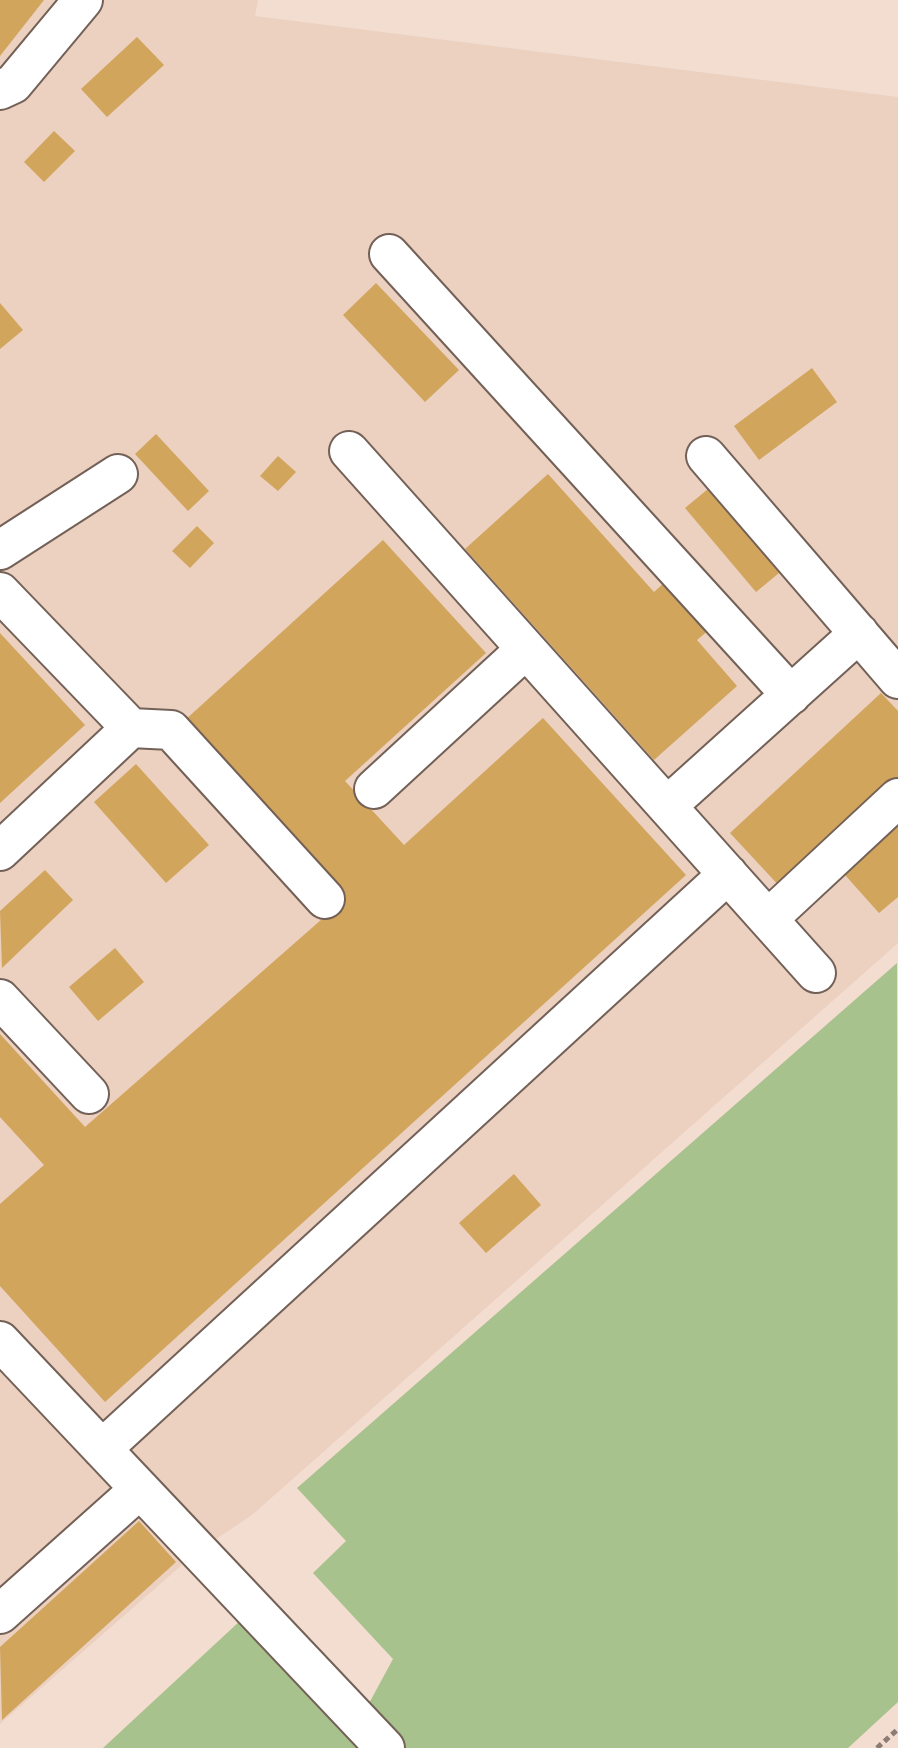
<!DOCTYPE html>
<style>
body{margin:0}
canvas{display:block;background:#f2ddd0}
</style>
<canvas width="898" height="1748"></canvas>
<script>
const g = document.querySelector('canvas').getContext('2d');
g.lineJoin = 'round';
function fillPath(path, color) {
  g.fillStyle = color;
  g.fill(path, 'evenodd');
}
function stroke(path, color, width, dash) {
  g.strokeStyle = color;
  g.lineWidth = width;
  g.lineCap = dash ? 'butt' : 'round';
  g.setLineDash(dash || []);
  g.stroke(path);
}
const built = new Path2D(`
 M0,0H258L255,16L898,97V943L252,1515L198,1551L0,1724Z`);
const green = new Path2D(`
 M897,963L898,1702L848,1748H405L367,1707L393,1659L313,1573L346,1541L297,1488Z
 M241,1620L362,1748H103Z`);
const building = new Path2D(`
 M0,0H44L0,56Z
 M137,37L164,65L107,117L81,89Z
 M54,131L75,151L44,182L24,162Z
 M376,283L459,370L425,402L343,315Z
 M0,303L23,330L0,349Z
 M812,368L837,402L759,460L734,426Z
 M156,434L209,491L188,511L135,454Z
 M278,456L296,472L278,491L260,476Z
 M548,474L654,592L674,574L717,623L697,640L737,686L654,760L465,549Z
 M708,489L732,517L739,512L785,568L756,592L685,508Z
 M197,526L214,543L190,568L172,551Z
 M383,540L486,653L345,781L404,845L543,718L686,875L105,1402L0,1286V1204L44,1165L0,1117V1034L85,1127L346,898L184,721Z
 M0,633L85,725L0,803Z
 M881,693L898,711V784L783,890L730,833Z
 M136,764L209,845L166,883L94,802Z
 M898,812V897L879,913L837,866Z
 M45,870L73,900L2,968L0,911Z
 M115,948L144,982L98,1021L69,987Z
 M514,1174L541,1205L486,1253L459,1223Z
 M139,1521L176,1562L2,1720L0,1647Z`);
const path = new Path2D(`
 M877,1748L898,1729`);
const minor = new Path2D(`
 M0,90L13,84L83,0
 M389,254L791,695
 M349,451L816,973
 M706,456L898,679
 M0,550L118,474
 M0,592L131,728L0,851
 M131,728L171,730L325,899
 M374,789L526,649
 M667,806L859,633
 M768,919L898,798
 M0,999L89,1094
 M0,1341L385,1748
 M102,1449L728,874
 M0,1614L140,1489`);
fillPath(built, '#ecd0c0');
fillPath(green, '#a7c28c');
fillPath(building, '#d2a55c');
stroke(minor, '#736157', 42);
stroke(path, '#8b7c74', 5, [6, 4]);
stroke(minor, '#fff', 38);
</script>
